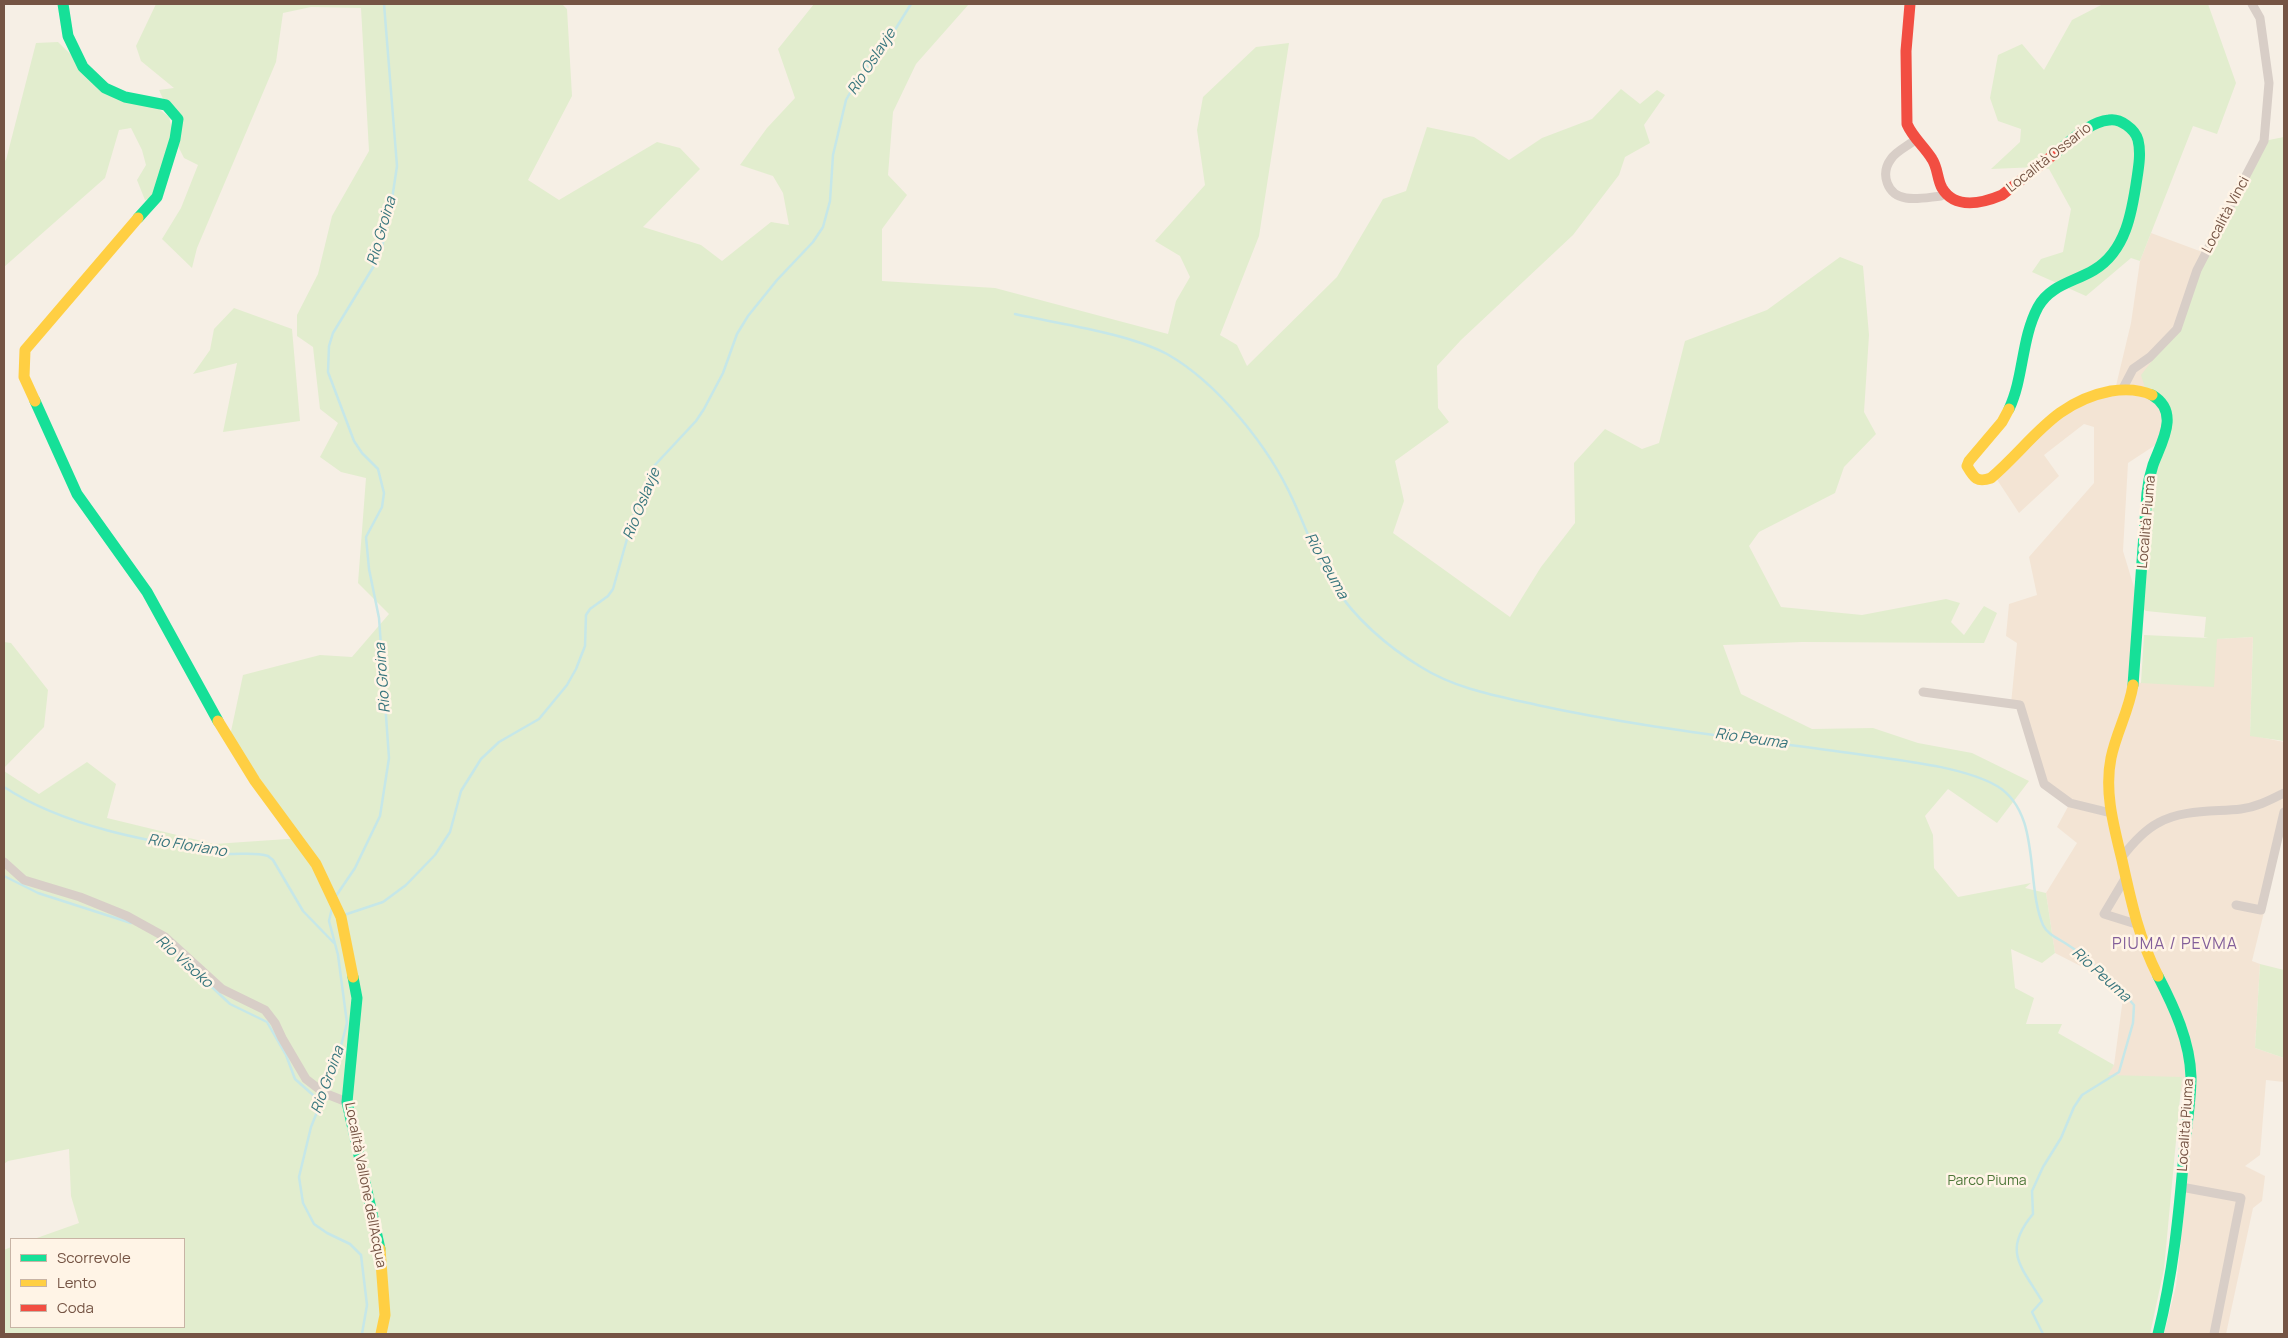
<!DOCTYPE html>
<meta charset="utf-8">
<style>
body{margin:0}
#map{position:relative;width:2288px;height:1338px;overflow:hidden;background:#f6efe5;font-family:Manrope,sans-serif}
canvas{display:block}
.frame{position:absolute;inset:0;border:5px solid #755444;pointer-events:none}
.legend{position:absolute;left:10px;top:1238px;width:175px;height:90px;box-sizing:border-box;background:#fff4e6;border:1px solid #c8b4a5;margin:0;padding:6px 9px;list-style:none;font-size:15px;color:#755444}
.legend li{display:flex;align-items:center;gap:10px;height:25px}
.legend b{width:25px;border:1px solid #c8b4a5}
</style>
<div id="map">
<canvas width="2288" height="1338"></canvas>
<div class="frame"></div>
<ul class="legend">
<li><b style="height:6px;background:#16e098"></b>Scorrevole</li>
<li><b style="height:6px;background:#ffcf43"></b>Lento</li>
<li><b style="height:6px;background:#f24e42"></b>Coda</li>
</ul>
</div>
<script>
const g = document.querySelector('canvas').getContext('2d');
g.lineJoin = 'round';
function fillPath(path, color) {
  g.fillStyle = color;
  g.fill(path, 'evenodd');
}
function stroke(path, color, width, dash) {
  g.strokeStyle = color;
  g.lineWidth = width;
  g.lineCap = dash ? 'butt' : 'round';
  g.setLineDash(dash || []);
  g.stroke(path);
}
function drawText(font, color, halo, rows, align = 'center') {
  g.font = font + ' Manrope,sans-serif';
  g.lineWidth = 5;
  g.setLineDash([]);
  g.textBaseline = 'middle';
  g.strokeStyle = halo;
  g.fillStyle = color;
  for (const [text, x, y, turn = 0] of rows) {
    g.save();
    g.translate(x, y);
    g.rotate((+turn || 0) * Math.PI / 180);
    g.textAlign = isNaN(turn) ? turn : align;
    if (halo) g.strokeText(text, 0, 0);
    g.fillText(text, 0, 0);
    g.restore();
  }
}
const residential = new Path2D(`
 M2151,233L2205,253L2163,404V440L2128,463L2123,551L2140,607L2134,681L2141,683L2217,639L2253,637L2250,735L2284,742V831L2252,961L2260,964L2255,1048L2284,1058V1082L2266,1080L2260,1155L2245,1166L2265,1176L2262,1201L2253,1208L2226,1334H2164L2176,1286L2187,1185L2189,1093L2107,1075L2114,1065L2123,998L2100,976L2055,953L2046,893L2077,843L2057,827L2070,803L2044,784L2021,705L2011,704L2017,643L2006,636L2009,604L2037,595L2029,557L2094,483V427L2084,424L2044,455L2059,476L2019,513L1994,475L2078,401L2115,390L2131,323L2140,261Z`);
const green = new Path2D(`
 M156,4H562L567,9L572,96L528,180L559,200L657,142L680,148L700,169L643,227L701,245L722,261L771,222L789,225L783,193L773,176L740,165L767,128L795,98L778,49L814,4H969L916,64L893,112L888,175L907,195L882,229V281L995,288L1168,334L1176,301L1190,277L1180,256L1155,241L1205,185L1197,130L1203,97L1256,47L1289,43L1259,236L1220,335L1237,345L1247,366L1337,277L1383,199L1406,191L1427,127L1474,137L1509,160L1542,138L1592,119L1621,89L1640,104L1657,90L1665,95L1644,125L1650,143L1625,157L1619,175L1573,235L1461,340L1437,366L1438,408L1449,422L1395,461L1404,501L1393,533L1510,617L1541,567L1575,523L1574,463L1605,429L1642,449L1659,443L1685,341L1767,310L1840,257L1863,266L1869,335L1864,412L1876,434L1844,467L1835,493L1759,532L1749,546L1781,607L1862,615L1946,599L1960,603L1951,622L1964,635L1984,606L1997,613L1984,643L1802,642L1723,645L1741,694L1812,729L1873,728L1918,743L1972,753L2029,781L1997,823L1948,789L1925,816L1933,835L1934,868L1958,897L2031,883L2025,888L2046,893L2055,953L2042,963L2011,949L2015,988L2034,998L2026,1024H2062L2058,1033L2114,1065L2108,1075L2182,1077L2164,1269L2150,1334H4V1250L11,1247V1327H184V1239H34L79,1223L71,1196L69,1149L8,1161L4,1164V771L39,794L87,762L116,784L107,818L214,844L302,838L230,736L243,675L320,655L352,657L389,614L358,583L366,478L341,472L320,457L338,423L320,409L313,347L297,336V315L318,274L332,216L369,151L361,8L311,7L283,13L276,62L197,248L192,268L162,239L181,208L198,165L184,158L175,140L157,197L145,200L137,180L146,165L142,150L131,128L119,130L105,178L4,267V161L6,160L36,43L58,42L105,88L150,102L169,117L174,137L178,119L166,105L159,90L174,88L141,61L136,46Z
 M2103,4H2208L2236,83L2217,134L2193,126L2140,261L2131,258L2086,296L2032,272L2041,259L2063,252L2071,209L2049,169L2038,167L1991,169L2020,142L2021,129L1998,121L1990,98L1998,55L2022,44L2044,70L2072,20Z
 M2284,137V741L2250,736L2253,637L2217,639L2214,687L2141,683L2144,635L2208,638L2204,637L2206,617L2146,611L2140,607L2148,486L2168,418L2146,391L2141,375L2177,329L2188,293L2264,141Z
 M234,308L292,329L300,421L223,432L237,363L193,374L210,350L214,329Z
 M4,642L11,643L48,690L44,727L4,768Z
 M2260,964L2284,970V1058L2255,1048Z`);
const stream = new Path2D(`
 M1015,314C1059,324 1128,333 1167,354C1218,383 1269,447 1293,500C1306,528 1316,558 1333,584C1354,618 1388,647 1421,667C1456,689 1497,696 1537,705C1642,728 1750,739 1857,754C1897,760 1962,766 1997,786C2042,813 2025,884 2043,925C2047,934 2057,938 2065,943C2092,960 2113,981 2134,1005L2133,1023L2119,1072L2082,1095L2074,1107L2061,1138L2043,1167L2032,1191L2033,1214C2002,1251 2021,1266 2042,1301L2032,1312L2043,1334
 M4,787C65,827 148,841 219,853C235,856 252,851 268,856L273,860L303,911L334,943
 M4,876L38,893L131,923
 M336,896L355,868L380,816L389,758L379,618L369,569L366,537L382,507L384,493L378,469L362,453L354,441L328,372L329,346L333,333L375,264L382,247L391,206L397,166L384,4
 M332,908L329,921L338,955L347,1023L336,1065L311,1127L299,1177L303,1203L314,1224L327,1233L350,1244L361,1255L367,1305L362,1334
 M344,915L383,902L406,885L435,855L450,832L461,791L481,759L499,742L539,719L567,685L576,669L585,646L586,615L590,609L608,596L613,589L634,514L654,466L696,421L704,409L723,373L737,334L748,316L777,280L813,242L823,227L830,201L833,155L846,100L859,77L893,33L911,4
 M178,955L230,1004L267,1022L286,1055L295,1079L322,1103`);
const street = new Path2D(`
 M1915,140C1908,146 1896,151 1891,159C1880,174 1887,195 1906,198C1917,200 1930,197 1941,196L1946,193
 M2122,390L2133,369L2150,357L2177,329L2197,270L2264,141L2269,83L2260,18L2252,4
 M1923,692L2020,705L2044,784L2070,803L2111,813
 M2122,857C2132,844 2143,831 2158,823C2182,809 2215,812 2241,809C2257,807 2270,800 2284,793
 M4,862L24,880L80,897L127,916L165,937L222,989L265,1010L275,1023L282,1038L306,1079L324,1093L347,1102
 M2126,877L2104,914L2136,924
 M2236,905L2261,910L2284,812
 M2181,1187L2241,1198L2214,1334`);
const fast = new Path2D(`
 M63,4L68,36L83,67L105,88L125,97L166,105L178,119L175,139L157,197L138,218
 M35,401L77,494L147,592L218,721
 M2009,409C2024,377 2021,339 2038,307C2050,285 2074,282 2094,270C2126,251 2132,212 2137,178C2139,165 2141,152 2138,140C2135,129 2120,118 2109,120C2088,122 2070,142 2053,155
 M2133,685L2147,493C2148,483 2150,474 2153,465C2161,443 2181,412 2152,395
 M353,977L357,998L347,1102L380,1249
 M2158,1334C2173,1274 2179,1214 2184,1153C2186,1128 2191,1102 2191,1077C2190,1041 2174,1007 2158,976`);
const slow = new Path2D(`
 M35,401L24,377L25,350L138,218
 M2009,409L2002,422L1969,461L1967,466C1974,478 1977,483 1991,478C2032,443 2053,402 2111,391C2125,389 2139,389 2152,395
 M2133,685C2129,711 2116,733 2111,758C2104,792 2114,827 2122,860C2131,901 2139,939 2158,976
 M218,721L255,781L316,864L341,917L353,977
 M380,1249L385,1315L381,1334`);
const jam = new Path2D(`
 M1910,4L1906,51L1907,124C1913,138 1924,146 1932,159C1938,168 1937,179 1942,188C1955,210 1983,203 2002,195L2053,155`);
const streetNames = [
 ["Località Ossario",2049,158,-38],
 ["Località Vinci",2226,215,-62],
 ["Località Piuma",2147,522,-85],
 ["Località Piuma",2186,1125,-86],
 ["Località Vallone dell'Acqua",365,1185,79]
];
const parkNames = [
 ["Parco Piuma",1987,1181]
];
const waterNames = [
 ["Rio Oslavje",872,62,-57],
 ["Rio Groina",382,231,-74],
 ["Rio Oslavje",642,504,-68],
 ["Rio Peuma",1326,566,61],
 ["Rio Groina",383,678,-94],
 ["Rio Peuma",1751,739,8],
 ["Rio Floriano",187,846,9],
 ["Rio Visoko",184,962,42],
 ["Rio Peuma",2101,975,42],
 ["Rio Groina",328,1080,-70]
];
const quarterNames = [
 ["PIUMA / PEVMA",2175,945]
];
fillPath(residential, '#f3e4d4');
fillPath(green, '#e2edce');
stroke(stream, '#c6e7e8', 2.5);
stroke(street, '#d8cec7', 9);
stroke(fast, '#16e098', 11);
stroke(slow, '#ffcf43', 11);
stroke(jam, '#f24e42', 11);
drawText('14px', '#755444', '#fff4e6', streetNames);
drawText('14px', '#4e7739', '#fff4e6', parkNames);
drawText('italic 15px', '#37757d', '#fff4e6', waterNames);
g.letterSpacing = '1px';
drawText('16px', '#835f9a', '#fff4e6', quarterNames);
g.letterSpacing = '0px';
</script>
